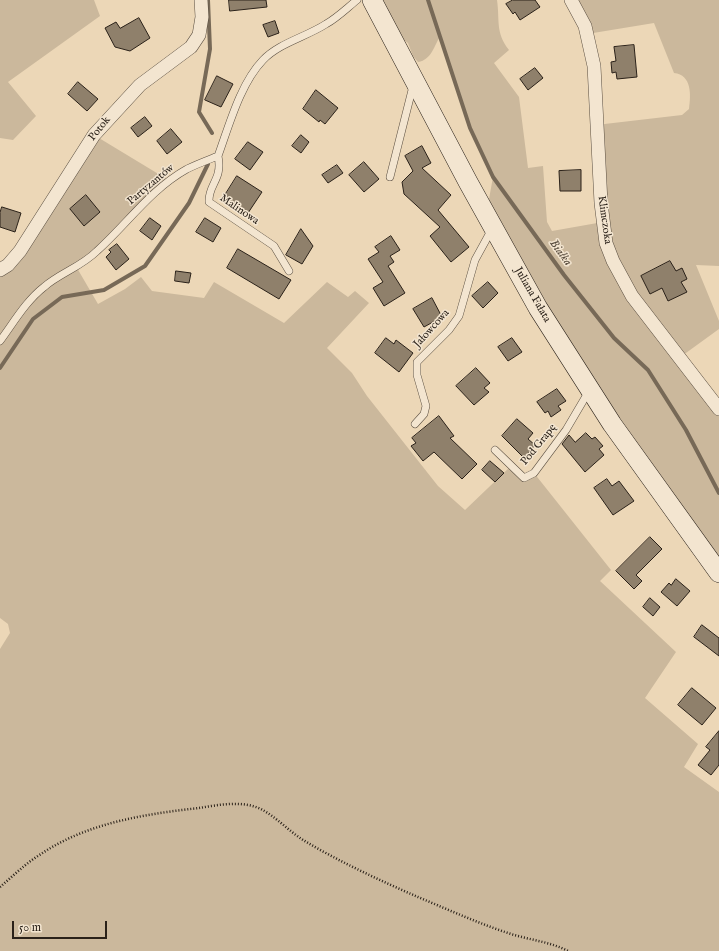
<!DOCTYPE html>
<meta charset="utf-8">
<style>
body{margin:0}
#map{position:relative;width:719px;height:951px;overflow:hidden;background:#ecd7b7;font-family:"IM FELL English",serif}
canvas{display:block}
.scale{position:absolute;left:12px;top:921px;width:95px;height:18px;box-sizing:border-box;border:2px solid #2a2119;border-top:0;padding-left:5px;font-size:12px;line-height:14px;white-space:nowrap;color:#2a2119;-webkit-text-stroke:3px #f3e5d0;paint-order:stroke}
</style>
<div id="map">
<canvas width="719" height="951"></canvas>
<div class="scale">50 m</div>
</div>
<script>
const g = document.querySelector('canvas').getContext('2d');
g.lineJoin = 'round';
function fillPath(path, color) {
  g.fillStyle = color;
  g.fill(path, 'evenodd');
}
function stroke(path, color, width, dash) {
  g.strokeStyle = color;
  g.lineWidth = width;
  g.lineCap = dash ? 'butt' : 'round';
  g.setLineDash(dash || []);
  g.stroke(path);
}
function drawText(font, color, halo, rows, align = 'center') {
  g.font = font + ' "IM FELL English",serif';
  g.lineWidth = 3;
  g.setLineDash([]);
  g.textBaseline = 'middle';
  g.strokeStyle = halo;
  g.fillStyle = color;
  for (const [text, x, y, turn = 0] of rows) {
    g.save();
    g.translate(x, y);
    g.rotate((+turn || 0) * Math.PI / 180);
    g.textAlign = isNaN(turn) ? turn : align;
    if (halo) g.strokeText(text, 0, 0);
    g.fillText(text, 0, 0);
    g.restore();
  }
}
const green = new Path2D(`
 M0,0H94L100,16L8,82L36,116L13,140L0,138Z
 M372,0H497C500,20 495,32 509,50L494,63L519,97L528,168L543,166L547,222L552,231L603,222L596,125L682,115L689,109C691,95 692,75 674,73L654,23L587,34L571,0H719V266L696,265L719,321V329L679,358L719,409V557L588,373L491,211L489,199L493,177L470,128L441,35C434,45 432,60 418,62L413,56L408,43L398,36Z
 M94,135L170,181L77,268L98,304L125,289L141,277L152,291L204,298L214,282L284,323L327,282L348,297L355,291L369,303L327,348L352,373L367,396L438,486L465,510L511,466L524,478L534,473L611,570L600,581L676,652L645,698L698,744L684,767L719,792V951H0V649L10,633L8,624L0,618V270Z`);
const stream = new Path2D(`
 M208,0L210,49L199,112L212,133
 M428,0L470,128L493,177L564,275L614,338L648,370L686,430L719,493
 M0,368L33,319L62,297L104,290L145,266L189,203L208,164`);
const building = new Path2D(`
 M229,0H266L267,7L230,11Z
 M513,0H535L540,7L520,20L515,12L513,14L506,4Z
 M139,18L150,38L130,51L115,47L105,28L116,22L120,28Z
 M275,21L279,33L268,37L263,25Z
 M634,45L637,77L617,79L616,72L612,73L611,62L616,61L614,47Z
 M535,68L543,78L528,90L520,79Z
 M217,76L233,84L221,107L205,100Z
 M78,82L98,99L87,111L68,94Z
 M316,90L338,108L325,124L320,120L319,122L303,109Z
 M145,117L152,126L138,137L131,128Z
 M171,129L182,142L167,154L157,141Z
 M301,135L309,142L301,153L292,146Z
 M248,142L263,152L250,170L235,159Z
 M422,146L431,163L422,168L451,195L438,210L469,247L451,262L430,236L440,227L404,194L402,182L413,171L405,156Z
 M364,162L379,179L364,192L349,175Z
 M337,165L343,173L328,183L322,175Z
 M581,170V191H560L559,171Z
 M237,176L262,192L246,216L222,200Z
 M86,195L100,212L84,226L70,209Z
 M2,207L21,213L15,232L0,227V213Z
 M150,218L161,226L152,240L140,231Z
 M205,218L221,228L213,242L196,232Z
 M301,229L313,246L302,264L286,255Z
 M391,236L400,250L390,256L394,262L388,266L405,293L384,306L373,288L383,282L368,259L379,252L375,247Z
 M117,244L129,259L116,270L106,257L111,252L109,250Z
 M238,249L291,280L279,299L227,268Z
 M670,261L676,271L682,268L687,279L681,282L687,292L668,301L662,288L650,294L641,276Z
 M176,271L191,273L189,283L175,281Z
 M488,282L498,293L483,308L472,296Z
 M432,298L442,317L424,327L413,309Z
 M386,338L394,344L396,340L413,353L399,372L375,353Z
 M512,338L522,352L508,361L498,347Z
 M476,368L490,383L484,388L489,392L474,405L456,386Z
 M557,389L566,401L558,406L561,410L551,417L548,411L545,413L537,402Z
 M439,416L454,436L450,438L477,464L462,479L434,452L423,461L411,446L416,443L412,438Z
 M517,419L533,433L528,439L535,445L524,458L502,436Z
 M586,433L592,439L595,437L603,446L599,449L604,455L585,472L562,444L569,435L575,442Z
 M490,461L504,473L495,482L482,470Z
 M607,479L612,486L619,481L634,501L613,515L594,488Z
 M650,537L662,549L636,575L642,581L634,589L616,571Z
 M676,579L690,591L677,606L661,592L669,583L671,585Z
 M650,598L660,607L653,616L643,607Z
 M702,625L719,638V656L694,637Z
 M692,688L716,708L702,725L678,705Z
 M719,731V765L711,775L698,765L710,750L706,747Z`);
const path = new Path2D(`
 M0,887C13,876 26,863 41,854C87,823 145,814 199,808C218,805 242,800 261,809C276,817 289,831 303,840C338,861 381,881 418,897C449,910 480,924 511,934C530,940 551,942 568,951`);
const lane = new Path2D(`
 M218,156C223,180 208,184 209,202L274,246L289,271
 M390,177L413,86
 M0,341C14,322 26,301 44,287C60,273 81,267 97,251C127,224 151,189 187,169C197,164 208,160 218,156C229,126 240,84 263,60C279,43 306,37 326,24C337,18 347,8 357,0
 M415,424L424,414L426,406L417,375V362L449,330L459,316L475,260L492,229
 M495,450L524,478L534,473L566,430L589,391`);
const street = new Path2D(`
 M571,0L585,26L594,66L601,203L606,243L613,261L632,296L719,409
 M0,270L8,265L20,251L94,135L140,85L191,47L199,35L202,17L201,0`);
const secondary = new Path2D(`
 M372,0L468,182L538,308L612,424L719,573`);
const streetNames = [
 ["Potok",100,129,-51],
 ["Partyzantów",151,185,-40],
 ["Malinowa",239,210,34],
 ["Klimczoka",604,220,82],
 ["Juliana Fałata",532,295,60],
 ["Jałowcowa",432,329,-48],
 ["Pod Grapę",539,445,-51]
];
const waterNames = [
 ["Białka",560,253,54]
];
fillPath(green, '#cbb89c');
stroke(stream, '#776957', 4);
fillPath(building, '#8f806b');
stroke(building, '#2a2119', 1);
stroke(lane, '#5a4e40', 8);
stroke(street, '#5a4e40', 14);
stroke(secondary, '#2a2119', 20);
stroke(path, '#2a2119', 2.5, [1, 2]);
stroke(lane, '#f3e5d0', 7);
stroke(street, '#f3e5d0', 13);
stroke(secondary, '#f3e5d0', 19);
drawText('11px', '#2a2119', '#f3e5d0', streetNames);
drawText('italic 12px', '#574b3d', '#f3e5d0', waterNames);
</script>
